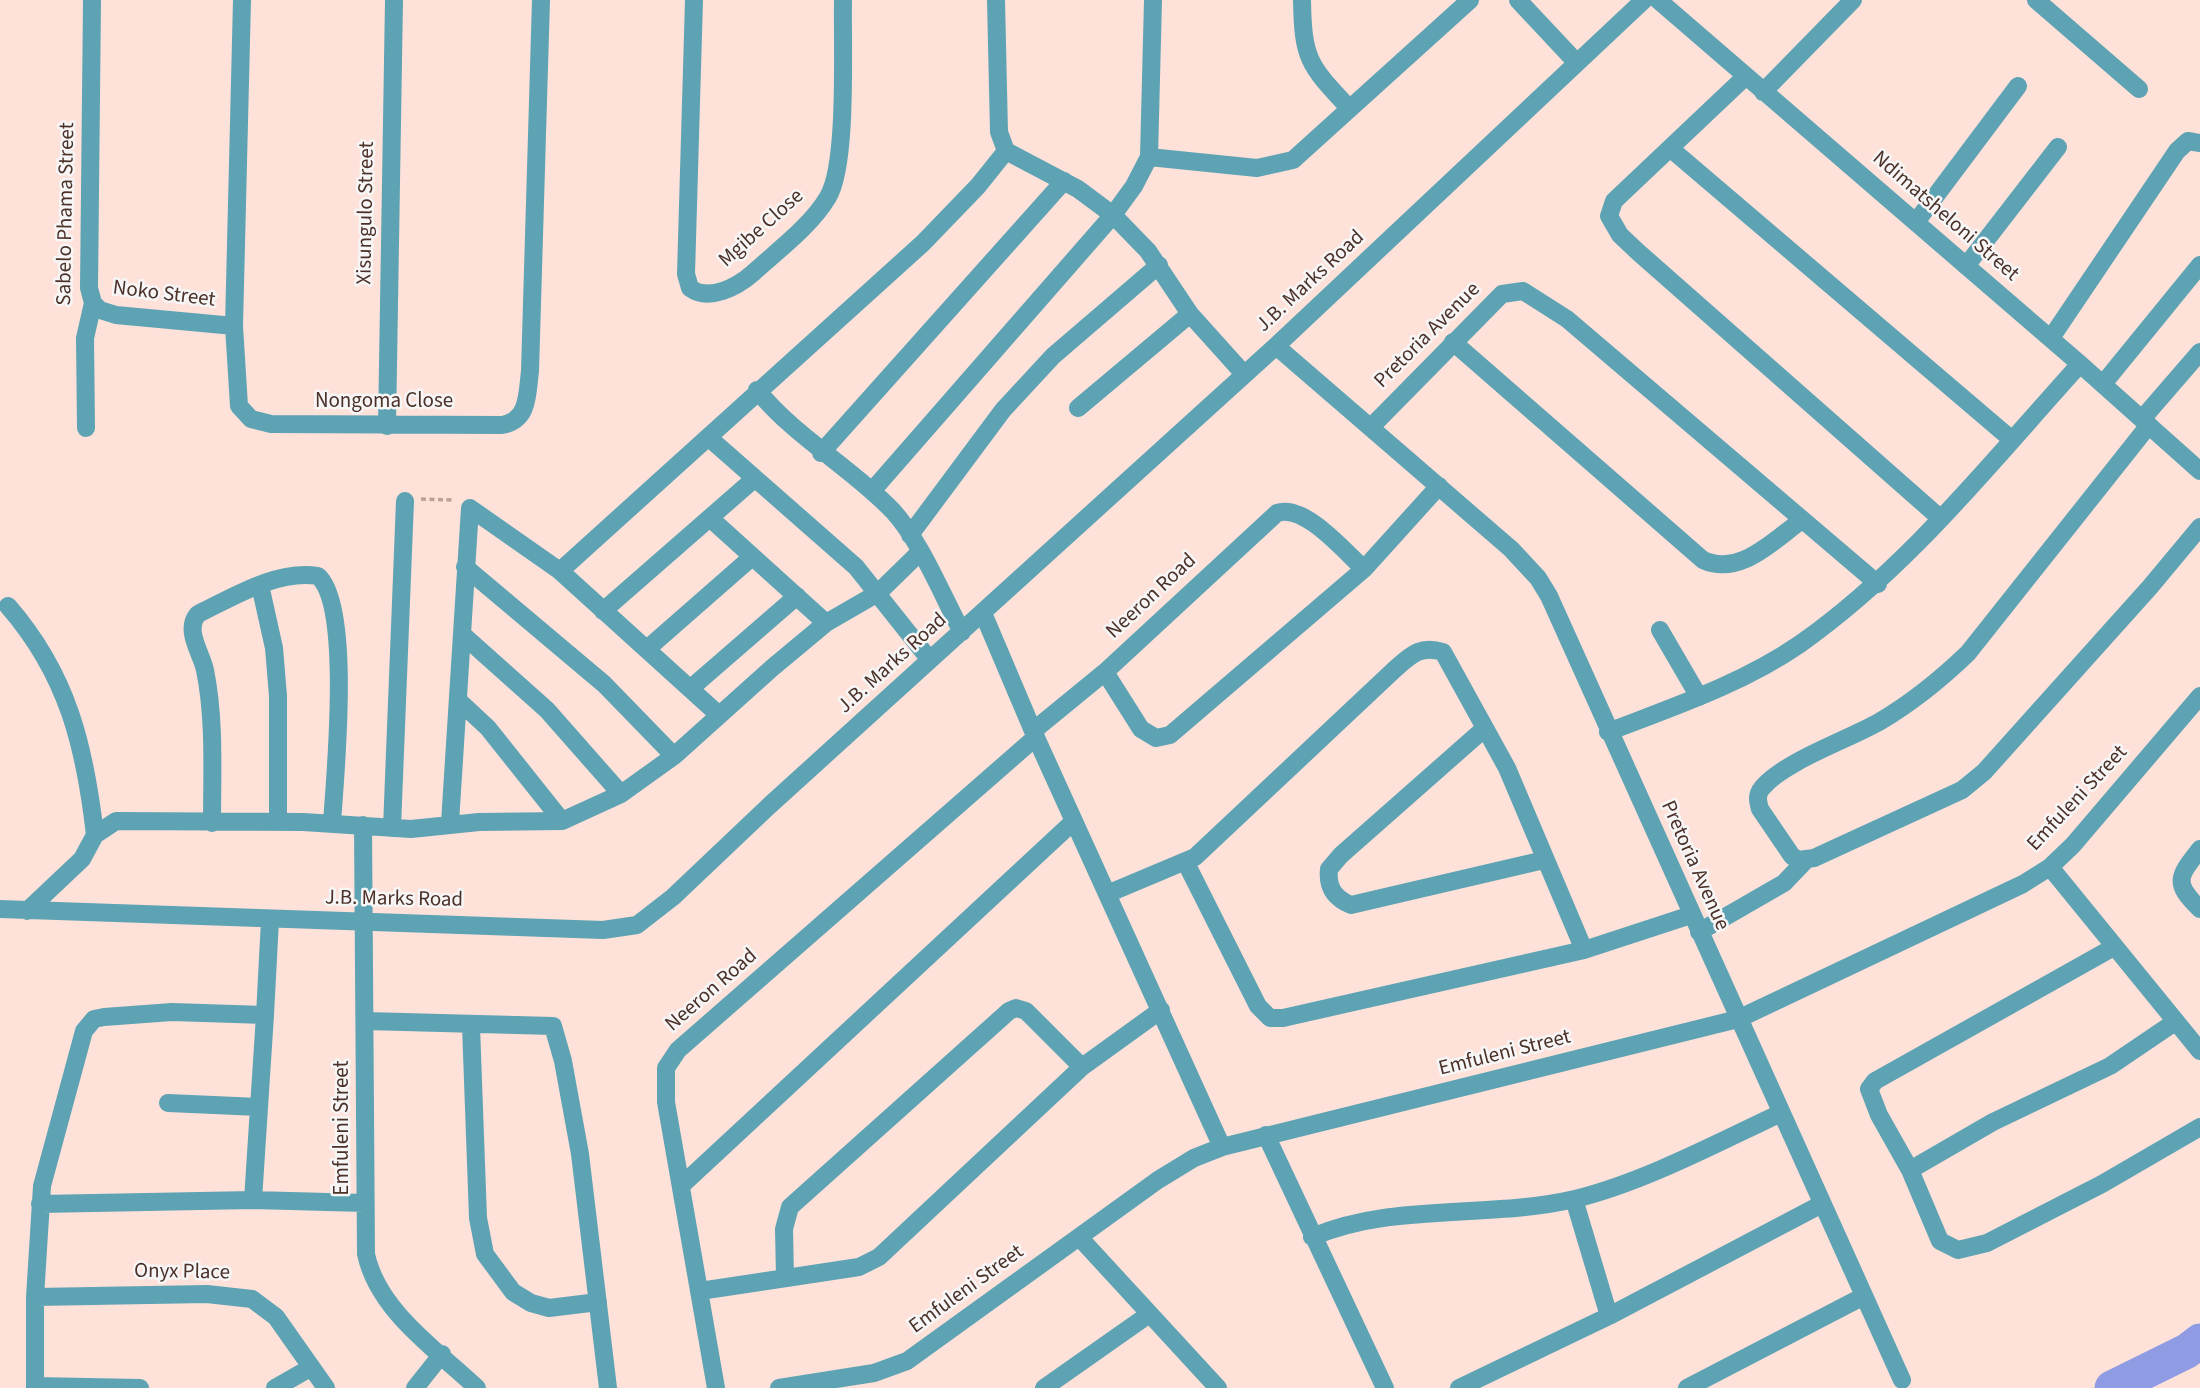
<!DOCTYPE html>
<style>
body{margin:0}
canvas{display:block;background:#fee1d9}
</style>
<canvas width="2200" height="1388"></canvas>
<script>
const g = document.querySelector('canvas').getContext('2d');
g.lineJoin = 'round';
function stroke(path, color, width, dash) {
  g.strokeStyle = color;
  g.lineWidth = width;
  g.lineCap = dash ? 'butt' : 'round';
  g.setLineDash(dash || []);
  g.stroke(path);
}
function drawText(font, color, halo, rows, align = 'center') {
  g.font = font + ' "Source Sans 3",sans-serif';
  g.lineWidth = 5;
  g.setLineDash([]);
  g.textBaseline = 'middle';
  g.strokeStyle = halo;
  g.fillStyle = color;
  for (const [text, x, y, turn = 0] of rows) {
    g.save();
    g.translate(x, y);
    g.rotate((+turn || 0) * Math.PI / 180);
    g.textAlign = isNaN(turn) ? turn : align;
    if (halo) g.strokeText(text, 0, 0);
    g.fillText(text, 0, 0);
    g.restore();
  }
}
const river = new Path2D(`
 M2112,1388L2187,1351L2200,1341`);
const path = new Path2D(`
 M421,499L455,500`);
const minor = new Path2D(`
 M242,0L234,326L239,406L251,419L271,424L502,425C529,420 527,395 530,371L541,0
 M694,0L686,274L690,288C709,302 737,287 753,273C777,251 811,226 828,197C848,164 842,43 843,0
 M996,0L999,132L1006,151L1078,189L1113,215L1148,251L1190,314L1244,374
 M1302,0C1303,60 1309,65 1349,108
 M1518,0L1577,63
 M1658,0L2080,364L2200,471
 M2036,0L2139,89
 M1745,77L1614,201L1609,216L1620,235L1638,252L1940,518
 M1763,92L1853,0
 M1671,149L2011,439
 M1149,157L1257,168L1293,160L1470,0
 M1916,222L2018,86
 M1966,266L2058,147
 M93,303L100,310L116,315L234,326
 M2051,338L2177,151L2188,141L2200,143
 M1453,342L1703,560C1740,577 1774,540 1802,520
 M1276,346L1511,549L1538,578L1549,596L1902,1380
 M2103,384L2200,265
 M757,390C796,438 851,467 893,511C921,542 942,595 962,632
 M1078,408L1190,314
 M2142,419L2200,352
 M2149,425L1968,653C1940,680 1913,702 1879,722C1847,740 1783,762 1762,788C1756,795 1758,802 1760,809L1792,856L1798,860L1814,858L1962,790L1984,772L2150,587L2200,527
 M387,426L394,0
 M1372,426L1502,294L1523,291L1567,319L1878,584
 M86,428L85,338L93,303L89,288L92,0
 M708,437L856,567L930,660
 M821,453L1064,181
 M872,491L1113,215L1134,186L1149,157L1153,0
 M711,519L826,623
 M910,535L1003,410L1053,356L1159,265
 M465,567L604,684L674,756
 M560,571L923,243L978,186L1006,151
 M260,585L274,648L278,696V822
 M8,606C68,675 85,747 95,835
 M603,611L753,480
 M983,613L1033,731L1222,1147
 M1660,630L1699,697
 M463,635L547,710L621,794
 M647,649L752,557
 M1105,672L1141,729L1156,738L1170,735L1364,569L1439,486
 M691,688L797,596
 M459,701L488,728L562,821
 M1485,728L1341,855L1329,869C1327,887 1334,898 1351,905L1544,860
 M1033,731L1105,672L1277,513C1304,503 1344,551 1364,569
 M1608,732C1673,707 1742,684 1800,644C1908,568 1992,461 2080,364
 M212,823C212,773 215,719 205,670C201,652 184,630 198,614C233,597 278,569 318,576C352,606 335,776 332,823
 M450,823L470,508L560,571L719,715
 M363,825L366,1254C378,1311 437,1350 477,1388
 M392,828L405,501
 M2200,849C2178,877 2173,883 2200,909
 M1186,863L1258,1006L1270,1018H1283L1584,950L1691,915
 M2050,867L2200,1051
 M1107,894L1195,857L1394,670C1411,655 1420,645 1443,652L1507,768L1584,950
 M0,909L603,930L637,925L673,897L770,805L1276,346L1644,0
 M27,911L82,859L95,835L116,821L303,822L411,829L479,822L562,821L621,794L674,756L772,668L826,623L878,593L919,553
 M1699,932L1784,883L1806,860
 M2114,947L1875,1081L1869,1089L1879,1115L1910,1170L1940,1241L1958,1250L1987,1243L2102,1184L2200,1127
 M265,1015L270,920
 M366,1021L553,1026L563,1061L580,1154L608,1388
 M471,1026L478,1218L485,1254L513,1292L531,1303L549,1308L598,1302
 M168,1103L259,1107
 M1266,1135L1385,1388
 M1910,1170L1993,1122L2110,1066L2175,1022
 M682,1185L1074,821
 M1574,1199L1609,1316
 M40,1204L253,1200L365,1203
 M1079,1237L1218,1388
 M1312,1237C1395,1202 1489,1219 1575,1199C1644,1182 1717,1143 1781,1113
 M785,1278L784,1229L790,1207L1009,1011L1016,1008L1026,1011L1082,1067
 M700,1291L859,1267L879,1257L1082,1067L1161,1010
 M35,1297L207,1294L252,1299L276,1317L326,1388
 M35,1386L140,1388
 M35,1388V1297L42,1186L84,1031L94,1019L104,1017L172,1012L265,1015L253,1200
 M275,1388L310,1368
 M415,1388L442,1354
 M716,1388L666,1102V1068L678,1050L1036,737
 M779,1388L874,1373L907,1361L1158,1180L1194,1158L1222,1147L1738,1019L2023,884L2050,867L2073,845L2200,696
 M1044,1388L1148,1315
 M1459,1388L1609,1316L1822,1204
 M1687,1388L1864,1296`);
const streetNames = [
 ["Xisungulo Street",367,213,-89],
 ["Sabelo Phama Street",67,214,-89],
 ["Ndimatsheloni Street",1945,217,41],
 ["Mgibe Close",762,229,-42],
 ["J.B. Marks Road",1311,282,-43],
 ["Noko Street",164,295,7],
 ["Pretoria Avenue",1428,336,-45],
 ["Nongoma Close",384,402],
 ["Neeron Road",1152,597,-43],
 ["J.B. Marks Road",893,664,-42],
 ["Emfuleni Street",2078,799,-47],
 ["Pretoria Avenue",1694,866,66],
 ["J.B. Marks Road",394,900,1],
 ["Neeron Road",712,991,-41],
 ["Emfuleni Street",1505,1054,-14],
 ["Emfuleni Street",343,1128,-90],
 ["Onyx Place",182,1273,1],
 ["Emfuleni Street",967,1290,-36]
];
stroke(river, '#8f9be3', 35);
stroke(path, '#bda199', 3.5, [5, 3.5]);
stroke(minor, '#5da3b4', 18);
drawText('21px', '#4c3129', '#f6f6f6', streetNames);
</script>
